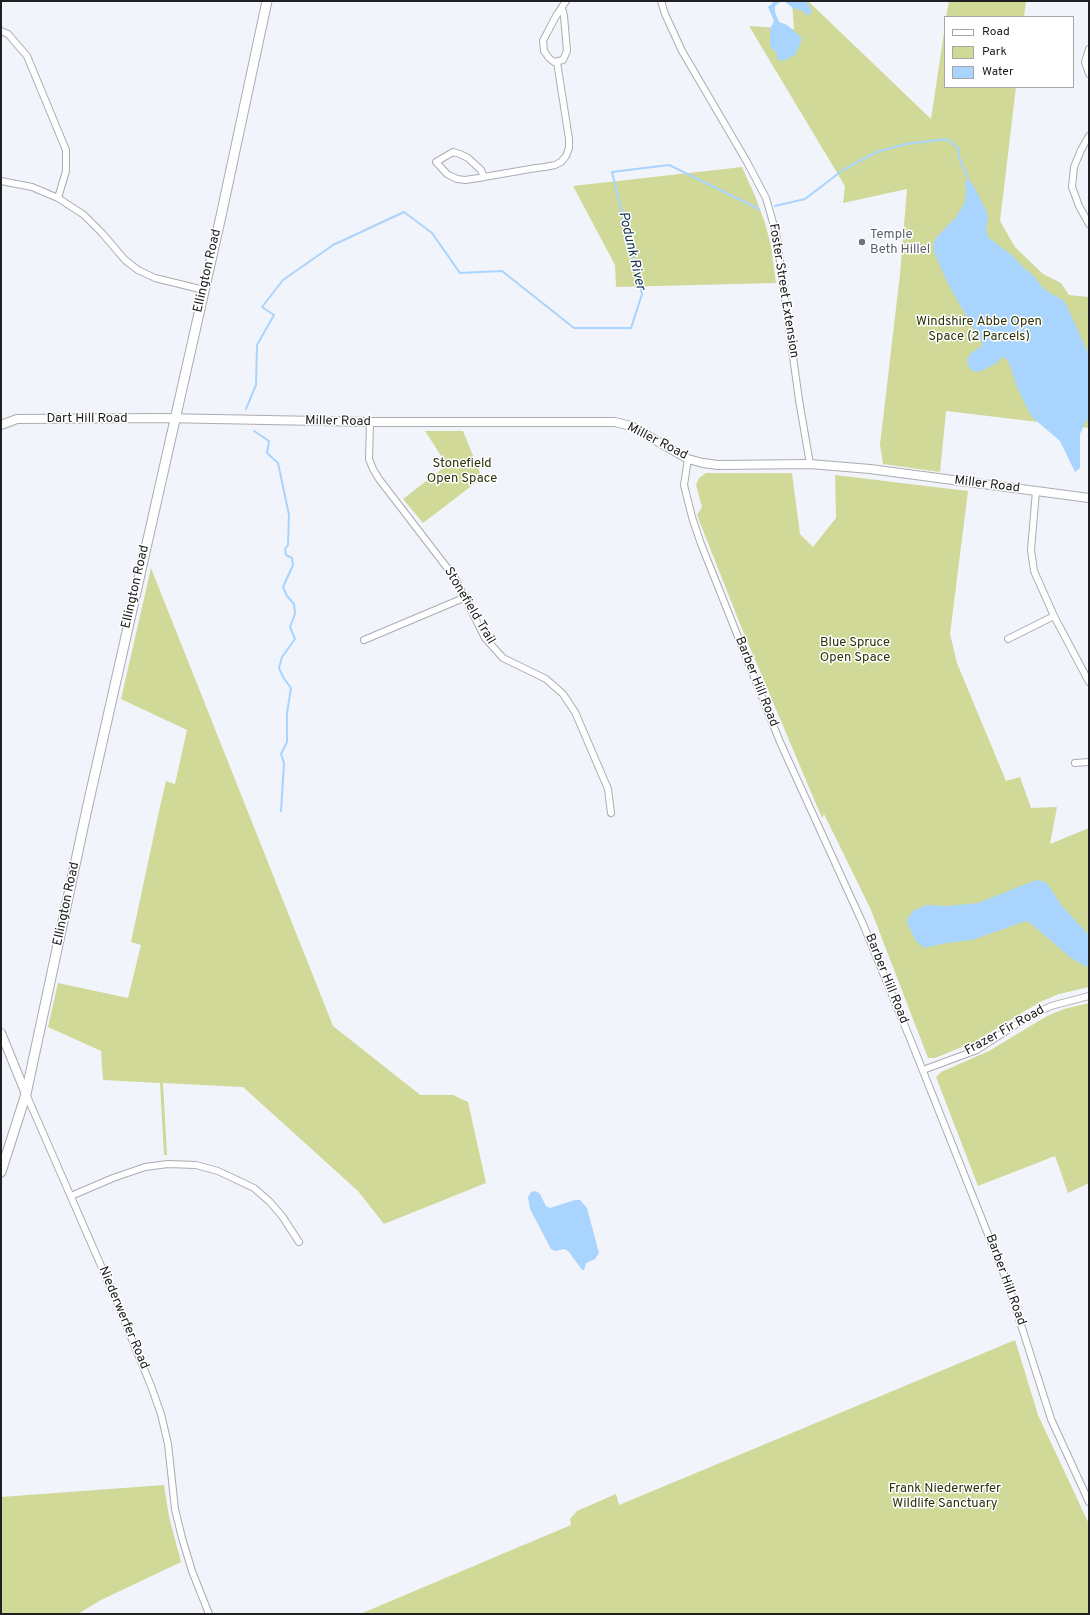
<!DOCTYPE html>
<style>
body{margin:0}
#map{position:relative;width:1090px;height:1615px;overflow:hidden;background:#f2f4fb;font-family:Overpass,sans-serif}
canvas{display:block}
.frame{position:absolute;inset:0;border:2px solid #202023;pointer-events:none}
.legend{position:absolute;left:944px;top:16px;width:130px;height:72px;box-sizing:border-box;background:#fff;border:1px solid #a6a6a7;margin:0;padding:5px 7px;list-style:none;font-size:12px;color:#202023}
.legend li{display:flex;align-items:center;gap:8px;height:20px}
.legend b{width:20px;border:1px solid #a6a6a7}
</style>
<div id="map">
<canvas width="1090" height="1615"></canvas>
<div class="frame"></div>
<ul class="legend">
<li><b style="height:5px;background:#fff"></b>Road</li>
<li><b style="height:11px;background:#d0d997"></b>Park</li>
<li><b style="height:11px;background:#a8d4fd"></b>Water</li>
</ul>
</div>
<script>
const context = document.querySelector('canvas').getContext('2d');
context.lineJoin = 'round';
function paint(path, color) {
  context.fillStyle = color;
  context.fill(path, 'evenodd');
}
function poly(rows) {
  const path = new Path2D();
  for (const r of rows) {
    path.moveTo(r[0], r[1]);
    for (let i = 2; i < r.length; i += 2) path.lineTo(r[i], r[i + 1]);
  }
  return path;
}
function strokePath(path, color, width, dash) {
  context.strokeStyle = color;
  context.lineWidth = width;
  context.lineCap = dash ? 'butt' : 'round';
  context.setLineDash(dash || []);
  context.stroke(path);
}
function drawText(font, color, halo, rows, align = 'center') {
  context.font = font + ' Overpass,sans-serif';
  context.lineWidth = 3;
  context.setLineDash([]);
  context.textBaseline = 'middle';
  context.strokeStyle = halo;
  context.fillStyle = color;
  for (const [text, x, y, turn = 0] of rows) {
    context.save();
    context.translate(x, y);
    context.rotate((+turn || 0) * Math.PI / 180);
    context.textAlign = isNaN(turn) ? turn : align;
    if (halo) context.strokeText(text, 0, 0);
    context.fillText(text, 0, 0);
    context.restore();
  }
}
const green = poly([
 [792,1,808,1,931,119,945,26,945,87,1016,87,1000,221,1015,247,1043,274,1061,283,1069,295,1089,297,1089,428,946,411,940,472,883,464,880,445,900,274,907,189,843,203,845,186,749,26,794,29],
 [949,1,1026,1,1024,17,946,17],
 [742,167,755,196,765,223,771,246,776,283,616,287,615,265,573,186],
 [425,431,463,431,482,478,423,523,403,499,447,465],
 [706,473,792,473,800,534,813,547,836,518,835,475,968,491,950,634,957,663,1006,781,1020,777,1031,808,1057,807,1050,844,1089,828,1089,987,1059,994,1040,1002,974,1042,935,1058,928,1058,871,910,824,814,822,818,740,624,697,515,702,507,696,485,699,478],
 [151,568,333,1026,419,1094,421,1095,453,1095,468,1102,486,1183,384,1224,358,1191,243,1087,163,1083,167,1155,164,1155,160,1083,103,1080,101,1051,48,1027,58,983,128,998,141,945,131,942,159,811,166,781,175,784,187,730,121,699],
 [1089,1003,1089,1183,1068,1193,1055,1156,978,1186,936,1077,941,1072,989,1051,1047,1016,1064,1009],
 [1015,1340,1038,1415,1089,1524,1089,1614,360,1614,571,1525,570,1519,577,1511,616,1494,619,1505],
 [164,1485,169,1517,181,1562,101,1600,78,1614,1,1614,1,1497]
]);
const water = poly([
 [775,1,781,1,775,6,775,12,779,22,787,25,800,36,802,39,796,54,784,61,777,59,776,51,772,49,770,45,770,29,774,21,768,7],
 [784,1,807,1,812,12,807,16,803,11,793,8],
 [965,181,972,183,986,210,988,217,986,231,989,238,1013,256,1023,267,1034,276,1043,288,1055,296,1062,299,1066,304,1089,355,1089,419,1086,421,1080,434,1080,468,1075,472,1060,441,1033,418,1029,412,1017,387,1008,360,1002,357,997,363,979,372,972,371,968,366,967,359,971,353,983,345,948,284,934,252,933,244,936,238,956,217,964,204,966,193],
 [1036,880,1045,882,1048,885,1062,906,1089,935,1089,968,1071,958,1030,923,1026,921,972,940,946,943,924,948,915,940,907,922,908,918,913,911,926,905,947,906,978,903],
 [536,1191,540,1194,546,1206,550,1208,575,1200,580,1200,587,1208,599,1253,595,1259,586,1263,584,1270,582,1270,569,1252,565,1249,555,1251,551,1249,530,1209,528,1197,531,1192]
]);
const stream = poly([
 [775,206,805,199,843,170,877,152,906,144,947,139,959,149,959,157,970,183],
 [246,409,256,385,257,345,274,315,262,307,283,280,333,245,404,212,432,233,460,273,502,271,574,328,631,328,642,294,612,172,669,165,759,209],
 [254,431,269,441,267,453,278,463,289,515,288,545,285,549,286,555,292,558,293,565,283,587,287,596,294,604,295,614,290,627,295,639,282,657,279,668,283,677,291,688,287,713,287,742,281,754,284,763,281,811]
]);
const minor = poly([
 [661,1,665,14,682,51,747,162,766,198,776,233,799,400,810,464],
 [562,8,564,16,567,51,563,60,554,62,549,58,544,51,543,41,547,33,556,16,566,1],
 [1,31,8,34,27,56,66,150,66,171,58,198],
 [1089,49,1085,62,1089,74],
 [1089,136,1081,150,1074,167,1072,187,1079,206,1089,224],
 [484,177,481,170,468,158,460,154,453,152,436,162,447,174,457,179,465,180,479,178,484,177,536,168,545,167,555,165,561,162,566,156,569,148,569,139,557,62],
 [1,181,32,187,58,198,84,215,102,233,125,260,138,270,155,278,204,290],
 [370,422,369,459,373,469,379,479,455,578,485,638,503,658,546,679,563,694,575,712,608,789,611,813],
 [688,459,684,485,692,517,701,544,780,742,863,924,911,1041,1009,1287,1051,1419,1089,1502],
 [1036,491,1031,550,1034,571,1054,616,1089,682],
 [1008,639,1054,616],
 [364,640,466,597],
 [1075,763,1089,762],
 [923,1070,977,1050,1026,1018,1051,1006,1089,996],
 [26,1094,116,1300,151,1386,161,1414,168,1444,175,1509,182,1538,192,1571,209,1614],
 [71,1196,113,1178,145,1167,168,1164,196,1165,218,1171,254,1188,270,1202,282,1216,299,1242]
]);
const tertiary = poly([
 [1,425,17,419,162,418,370,422,615,422,631,426,688,459,703,463,718,465,810,464,870,469,1089,498],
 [1,1033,26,1094]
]);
const secondary = poly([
 [1,1172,26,1094,87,809,221,216,267,1]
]);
const markers = [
 [862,242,4,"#6b7280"]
];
const worshipNames = [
 ["Temple",870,235],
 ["Beth Hillel",870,250]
];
const streetNames = [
 ["Ellington Road",208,271,-77],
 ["Foster Street Extension",783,291,81],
 ["Dart Hill Road",87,419],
 ["Miller Road",338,422,1],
 ["Miller Road",657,442,27],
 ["Miller Road",987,485,7],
 ["Ellington Road",136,587,-77],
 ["Stonefield Trail",469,606,59],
 ["Barber Hill Road",756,682,68],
 ["Ellington Road",67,904,-78],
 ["Barber Hill Road",886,979,68],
 ["Frazer Fir Road",1005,1031,-29],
 ["Barber Hill Road",1005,1280,70],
 ["Niederwerfer Road",123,1318,67]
];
const parkNames = [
 ["Windshire Abbe Open",979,322],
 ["Space (2 Parcels)",979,337],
 ["Stonefield",462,464],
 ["Open Space",462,479],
 ["Blue Spruce",855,643],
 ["Open Space",855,658],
 ["Frank Niederwerfer",945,1489],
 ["Wildlife Sanctuary",945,1504]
];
const waterNames = [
 ["Podunk River",631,251,77]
];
paint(green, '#d0d997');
paint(water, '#a8d4fd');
strokePath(stream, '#a8d4fd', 2);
strokePath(minor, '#aaacb2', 8);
strokePath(tertiary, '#aaacb2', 10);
strokePath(secondary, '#aaacb2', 11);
strokePath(minor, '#fff', 6);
strokePath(tertiary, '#fff', 8);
strokePath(secondary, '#fff', 9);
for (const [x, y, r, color] of markers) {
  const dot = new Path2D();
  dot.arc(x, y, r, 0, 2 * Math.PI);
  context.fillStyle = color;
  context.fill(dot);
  strokePath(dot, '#fff', 1.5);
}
drawText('13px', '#5b616d', '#fff', worshipNames, 'left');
drawText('13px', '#202023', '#fff', streetNames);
drawText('13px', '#2c3005', '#fff', parkNames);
drawText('italic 14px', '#14344e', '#fff', waterNames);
</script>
